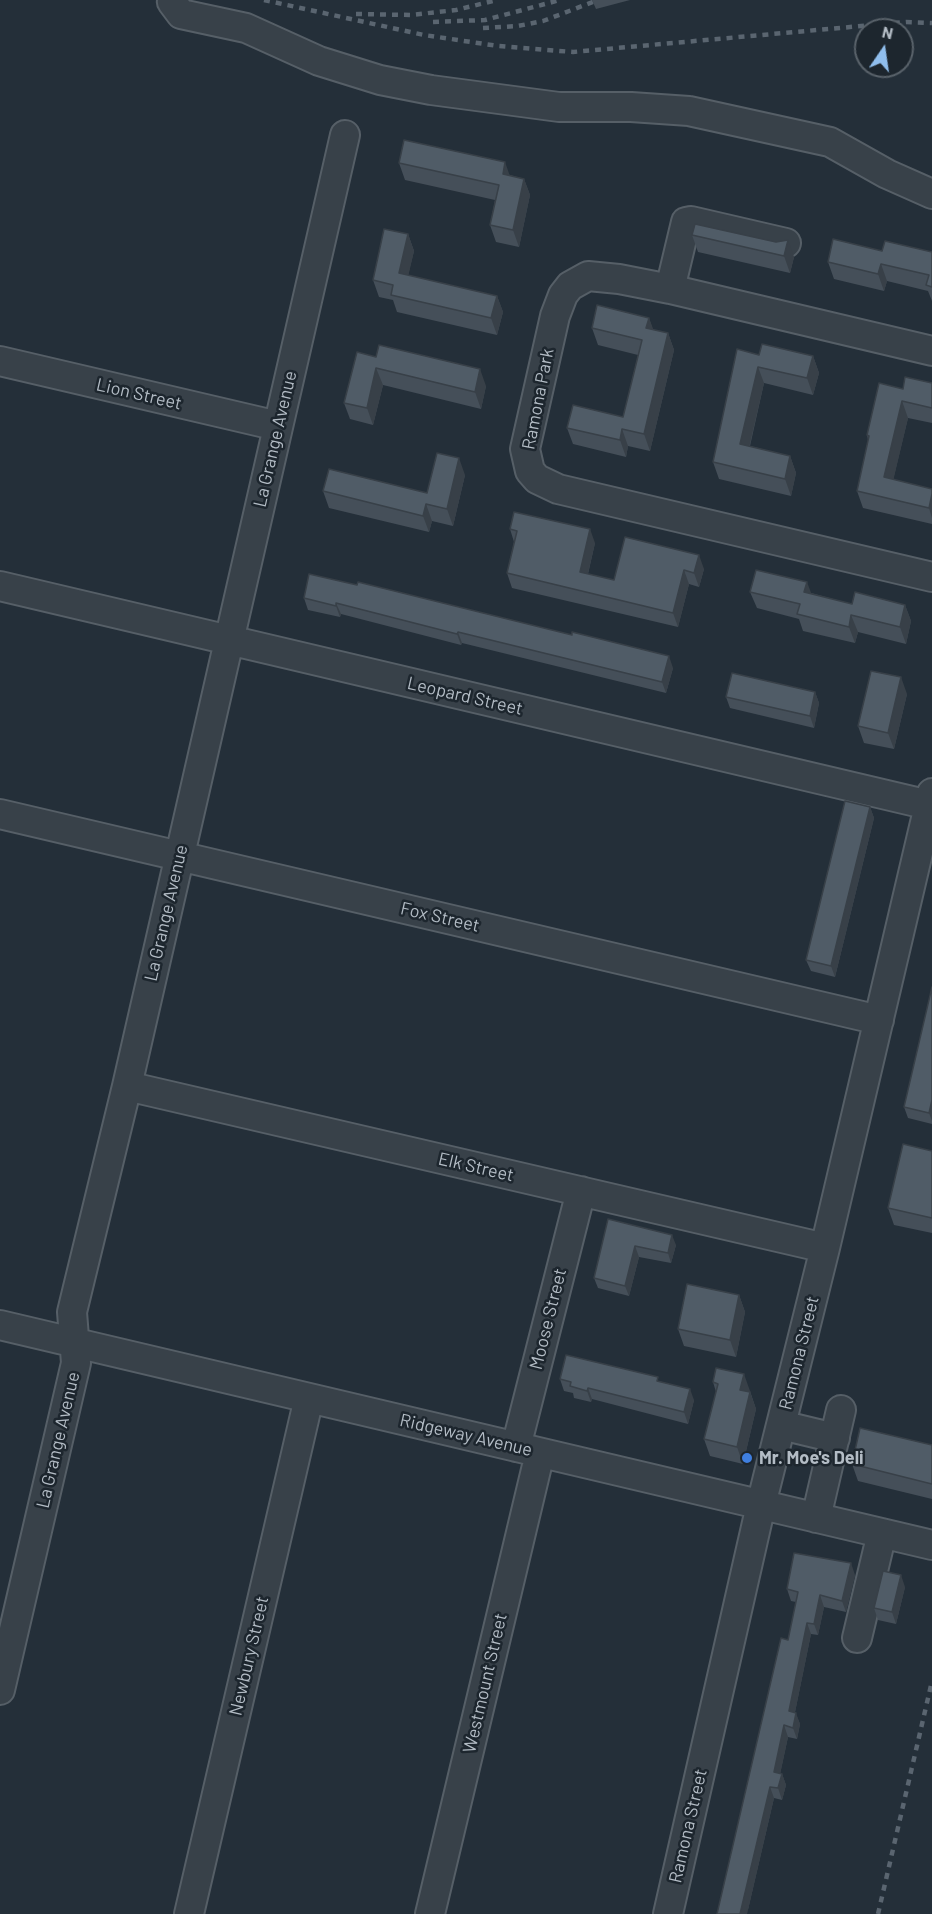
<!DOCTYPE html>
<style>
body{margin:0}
#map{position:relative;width:932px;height:1914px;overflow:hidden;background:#242f39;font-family:Barlow,sans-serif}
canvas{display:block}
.north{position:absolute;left:854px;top:18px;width:60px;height:60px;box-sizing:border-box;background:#1d262e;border:2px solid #59626a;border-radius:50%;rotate:13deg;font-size:16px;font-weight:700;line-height:24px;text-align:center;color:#b3bcc5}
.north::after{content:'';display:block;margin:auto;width:21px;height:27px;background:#90beed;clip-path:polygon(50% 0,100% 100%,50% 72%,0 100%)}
</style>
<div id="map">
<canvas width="932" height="1914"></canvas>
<div class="north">N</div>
</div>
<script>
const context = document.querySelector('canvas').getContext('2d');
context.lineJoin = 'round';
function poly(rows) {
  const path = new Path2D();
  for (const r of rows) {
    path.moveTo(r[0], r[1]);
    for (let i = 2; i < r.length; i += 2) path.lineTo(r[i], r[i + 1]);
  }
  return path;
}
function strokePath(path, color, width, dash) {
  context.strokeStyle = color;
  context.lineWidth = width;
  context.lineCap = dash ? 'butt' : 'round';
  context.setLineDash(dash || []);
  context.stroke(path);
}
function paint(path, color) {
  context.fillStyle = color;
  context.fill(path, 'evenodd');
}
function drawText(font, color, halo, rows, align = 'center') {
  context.font = font + ' Barlow,sans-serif';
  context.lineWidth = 5;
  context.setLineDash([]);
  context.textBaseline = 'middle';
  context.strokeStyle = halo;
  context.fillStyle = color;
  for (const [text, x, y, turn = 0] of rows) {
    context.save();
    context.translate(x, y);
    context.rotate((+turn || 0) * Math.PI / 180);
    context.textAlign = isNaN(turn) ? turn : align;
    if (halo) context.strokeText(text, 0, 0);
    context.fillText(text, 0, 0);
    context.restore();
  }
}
const minor = poly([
 [173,0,172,2,181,14,246,28,319,61,380,80,431,90,559,107,631,107,689,111,830,142,887,174,932,194],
 [670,289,686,222,691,221,786,243],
 [932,351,670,289,619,279,588,276,570,286,563,295,555,316,525,449,530,471,537,479,558,489,932,577],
 [0,361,278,426],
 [0,586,929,805],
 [0,814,879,1020],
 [127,1086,825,1248],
 [0,1325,932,1545],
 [781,1425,835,1438],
 [516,1447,581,1191],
 [816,1518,841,1410],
 [857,1638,882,1533],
 [0,1690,76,1363,72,1312,127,1086,345,135],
 [189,1914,309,1398],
 [430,1914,540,1453],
 [668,1914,761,1505,825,1248,932,793]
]);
const rail = poly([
 [264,0,424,35,498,46,573,52,906,22,932,23],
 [356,14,411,15,456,10,497,0],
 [433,22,485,20,560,0],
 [483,28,518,26,543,21,598,0],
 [878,1914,932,1681]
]);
const wall = poly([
 [592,0,630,0,596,9],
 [399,163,510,175,524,179,530,195,519,247,496,242,490,225,495,200,405,180],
 [408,234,414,251,408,275,497,296,503,312,497,335,397,312,393,300,379,297,373,280],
 [692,235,776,242,794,257,790,273,698,252],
 [882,251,932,252,932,301,928,291,887,281,884,291,834,279,828,262],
 [649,318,653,330,668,333,674,350,650,451,628,446,626,457,573,444,567,428,623,417,638,355,598,345,592,328],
 [759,355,813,356,819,373,813,395,764,383,750,446,790,456,796,473,791,496,719,479,713,462],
 [376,357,486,386,481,409,383,385,373,425,350,419,344,403],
 [932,383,932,423,908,418,893,480,932,489,932,524,863,508,857,491,868,440,867,435,903,389],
 [465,475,453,526,432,521,429,532,329,508,323,491,427,493],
 [510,529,595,543,588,574,614,580,625,537,704,569,699,587,689,584,678,627,512,588,507,573,514,542],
 [309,574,673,668,666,693,462,643,461,645,341,614,340,617,308,610,304,598],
 [750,592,811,593,852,604,905,605,911,621,906,644,858,632,855,643,803,631,799,619,757,608],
 [815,692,819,703,814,728,730,708,726,697],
 [907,694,894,749,864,743,858,726],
 [870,807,874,818,835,977,811,971,806,960],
 [932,987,932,1124,908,1118,904,1107],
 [932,1151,932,1233,894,1225,888,1208],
 [608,1219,676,1245,671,1263,639,1257,629,1296,598,1288,594,1278],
 [739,1295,745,1312,736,1357,684,1346,678,1329],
 [560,1379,660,1381,694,1400,688,1424,592,1399,591,1402,574,1398,573,1393,564,1391],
 [713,1382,750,1391,756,1409,743,1464,710,1456,704,1439,716,1392],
 [932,1445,932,1499,858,1481,852,1464],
 [855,1575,846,1612,824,1607,818,1635,811,1634,795,1712,800,1724,797,1739,788,1737,780,1774,782,1774,786,1785,782,1800,774,1798,747,1914,788,1640,796,1602,791,1601,787,1589],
 [905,1587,896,1624,878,1620,874,1608]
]);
const shadedWall = poly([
 [505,162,511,179,503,174],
 [524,179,530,195,519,247,513,230],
 [408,234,414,251,405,290,399,273],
 [788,240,794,257,790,273,784,256],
 [881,264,887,281,884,291,878,274],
 [497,296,503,312,497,335,491,318],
 [649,318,655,334,646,328],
 [668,333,674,350,650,451,644,434],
 [813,356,819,373,813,395,807,378],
 [758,367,764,383,746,461,740,444],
 [376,368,383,385,373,425,367,408],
 [480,369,486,386,481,409,475,392],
 [902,401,908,418,890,494,884,477],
 [622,429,628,446,626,457,620,440],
 [790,456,796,473,791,496,785,479],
 [459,458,465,475,453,526,447,509],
 [932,494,932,518,929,508],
 [426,504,432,521,429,532,423,516],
 [590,529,595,543,585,586,580,572],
 [699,555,704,569,699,587,694,573],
 [684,570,689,584,678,627,673,613],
 [807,582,813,598,804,592],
 [336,603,341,614,340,617,336,606],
 [905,605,911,621,906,644,900,627],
 [851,615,858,632,855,643,849,627],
 [458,632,462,643,461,645,457,634],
 [669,656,673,668,666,693,662,682],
 [901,677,907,694,894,749,888,733],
 [815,692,819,703,814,728,810,716],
 [870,807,874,818,835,977,831,966],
 [932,1100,932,1121,929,1113],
 [672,1235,676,1245,671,1263,668,1253],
 [635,1246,639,1257,629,1296,625,1286],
 [739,1295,745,1312,736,1357,730,1340],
 [744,1374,750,1391,746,1406,740,1390],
 [588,1388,592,1399,591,1402,587,1391],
 [690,1389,694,1400,688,1424,684,1412],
 [750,1392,756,1409,743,1464,737,1447],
 [851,1563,855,1575,846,1612,842,1601],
 [901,1575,905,1587,896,1624,892,1612],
 [820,1595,824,1607,818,1635,814,1624],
 [807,1623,811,1634,793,1722,789,1711],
 [796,1713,800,1724,797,1739,793,1728],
 [784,1725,788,1737,778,1784,774,1772],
 [782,1774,786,1785,782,1800,778,1788],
 [770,1787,774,1798,747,1914,740,1914]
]);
const building = poly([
 [404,140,505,162,503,174,524,179,513,230,490,225,499,185,399,163,404,140],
 [695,224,776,242,788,240,784,256,692,235,695,224],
 [384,229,408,234,399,273,497,296,491,318,391,295,393,285,373,280,384,229],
 [833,239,882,251,885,241,932,252,932,287,926,285,929,275,881,264,878,274,828,262,833,239],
 [597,305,649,318,646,328,668,333,644,434,622,429,620,440,567,428,573,405,623,417,642,340,592,328,597,305],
 [762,344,813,356,807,378,758,367,740,444,790,456,785,479,713,462,737,349,759,355,762,344],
 [379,345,480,369,475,392,376,368,367,408,344,403,357,352,376,357,379,345],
 [905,377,932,383,932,408,902,401,884,477,932,489,932,494,929,508,857,491,869,436,867,435,879,383,903,389,905,377],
 [437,453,459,458,447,509,426,504,423,516,323,491,329,469,427,493,437,453],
 [514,512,590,529,580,572,614,580,625,537,699,555,694,573,684,570,673,613,507,573,517,531,510,529,514,512],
 [756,570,807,582,804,592,852,604,855,592,905,605,900,627,851,615,849,627,797,614,800,604,750,592,756,570],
 [309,574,357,585,358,582,572,635,572,632,669,656,662,682,458,632,457,634,336,603,336,606,304,598,309,574],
 [871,671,901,677,888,733,858,726,871,671],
 [732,673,815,692,810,716,726,697,732,673],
 [845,801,870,807,831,966,806,960,845,801],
 [932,987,932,1100,929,1113,904,1107,932,987],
 [903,1144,932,1151,932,1218,888,1208,903,1144],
 [608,1219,672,1235,668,1253,635,1246,625,1286,594,1278,608,1219],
 [687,1284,739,1295,730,1340,678,1329,687,1284],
 [566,1355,658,1377,657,1381,690,1389,684,1412,588,1388,587,1391,570,1386,571,1382,560,1379,566,1355],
 [716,1368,744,1374,740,1390,750,1392,737,1447,704,1439,718,1384,713,1382,716,1368],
 [860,1428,932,1445,932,1484,852,1464,860,1428],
 [794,1553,851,1563,842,1601,820,1595,814,1624,807,1623,789,1711,796,1713,793,1728,784,1725,774,1772,782,1774,778,1788,770,1787,740,1914,717,1914,781,1638,788,1640,798,1592,787,1589,794,1553],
 [883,1571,901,1575,892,1612,874,1608,883,1571]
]);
const markers = [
 [747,1458,6,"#3f7fe0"]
];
const streetNames = [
 ["Lion Street",139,394,13],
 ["Ramona Park",538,399,-79],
 ["La Grange Avenue",275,439,-77],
 ["Leopard Street",465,696,13],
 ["La Grange Avenue",166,913,-77],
 ["Fox Street",440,917,13],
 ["Elk Street",476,1167,13],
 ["Moose Street",548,1319,-76],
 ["Ramona Street",799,1353,-76],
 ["Ridgeway Avenue",466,1435,13],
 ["La Grange Avenue",58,1440,-77],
 ["Newbury Street",249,1656,-77],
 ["Westmount Street",485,1683,-77],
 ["Ramona Street",688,1826,-77]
];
const poiNames = [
 ["Mr. Moe's Deli",759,1458]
];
strokePath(minor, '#565f67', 32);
strokePath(minor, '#384149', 28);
strokePath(rail, '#5a6570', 4.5, [6, 6]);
paint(wall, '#454f59');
paint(shadedWall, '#384048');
paint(building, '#505c67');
strokePath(building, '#384048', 1.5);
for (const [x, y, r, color] of markers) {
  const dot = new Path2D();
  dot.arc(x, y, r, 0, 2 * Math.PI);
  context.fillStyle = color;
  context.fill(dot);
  strokePath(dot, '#1d262e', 2);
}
drawText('18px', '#b3bcc5', '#1d262e', streetNames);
drawText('bold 18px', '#b3bcc5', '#1d262e', poiNames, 'left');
</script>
